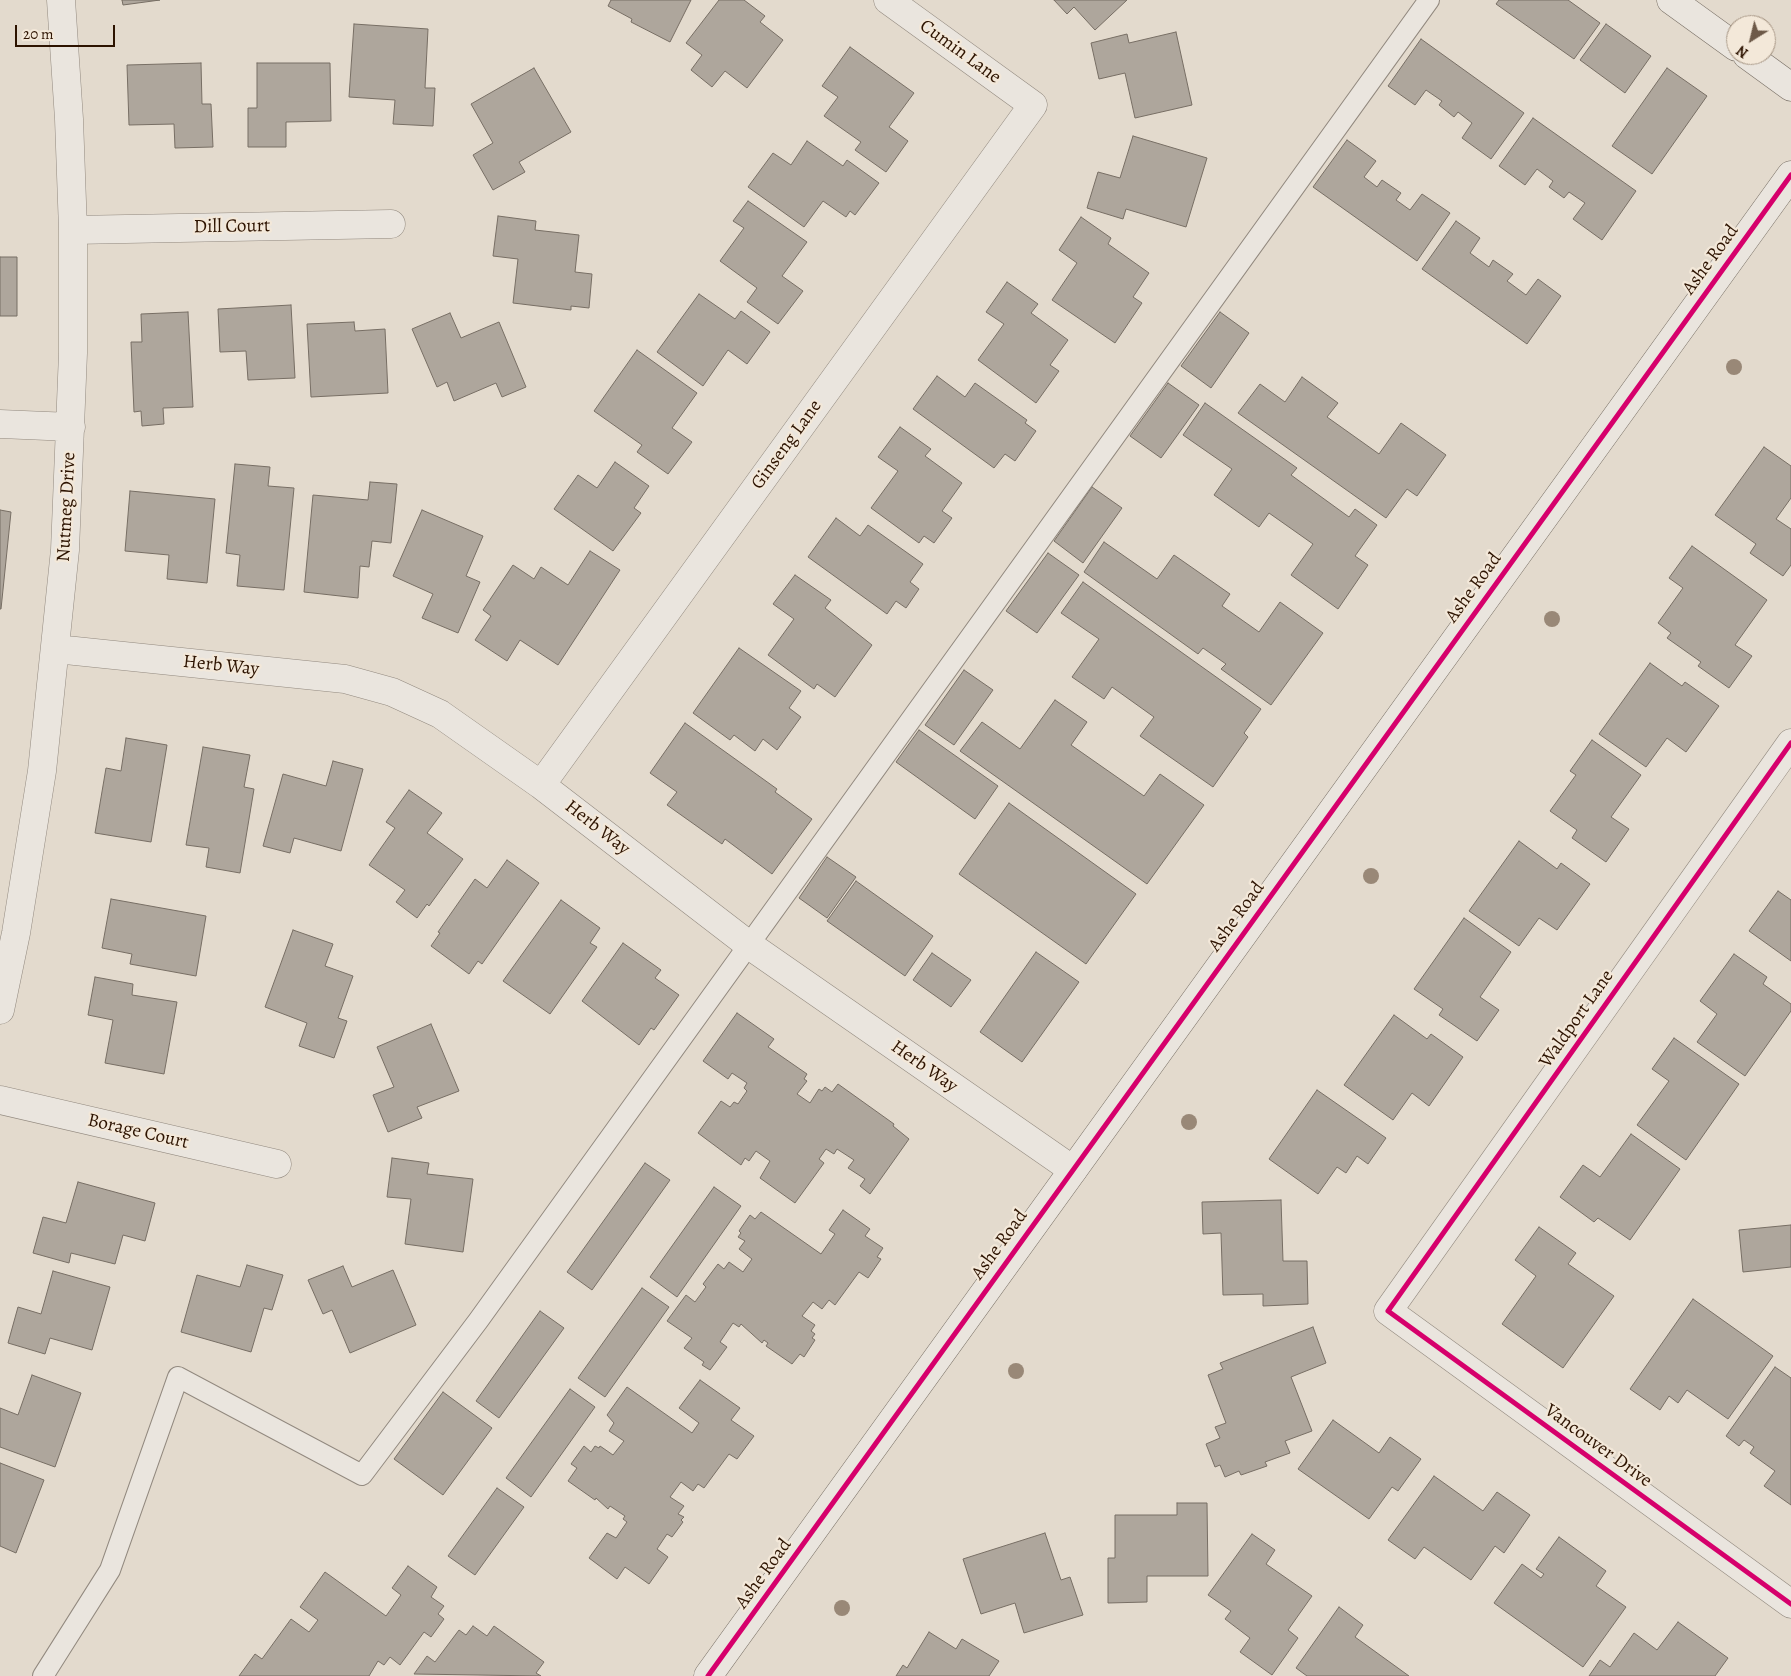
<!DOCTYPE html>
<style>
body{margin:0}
#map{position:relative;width:1791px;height:1676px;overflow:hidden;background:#e3dacd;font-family:Alegreya,serif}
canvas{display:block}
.north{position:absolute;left:1726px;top:15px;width:50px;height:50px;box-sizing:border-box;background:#f3e8d9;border:1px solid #a49382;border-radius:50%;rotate:216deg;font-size:14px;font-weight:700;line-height:20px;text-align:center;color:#2d1300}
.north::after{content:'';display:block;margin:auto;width:18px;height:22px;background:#6d5948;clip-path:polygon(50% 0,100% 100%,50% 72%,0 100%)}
.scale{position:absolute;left:15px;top:25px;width:100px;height:22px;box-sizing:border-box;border:2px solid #2d1300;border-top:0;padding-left:6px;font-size:15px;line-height:18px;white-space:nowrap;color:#2d1300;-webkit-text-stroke:4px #f3e8d9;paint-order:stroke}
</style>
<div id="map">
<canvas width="1791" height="1676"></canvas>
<div class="north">N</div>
<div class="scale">20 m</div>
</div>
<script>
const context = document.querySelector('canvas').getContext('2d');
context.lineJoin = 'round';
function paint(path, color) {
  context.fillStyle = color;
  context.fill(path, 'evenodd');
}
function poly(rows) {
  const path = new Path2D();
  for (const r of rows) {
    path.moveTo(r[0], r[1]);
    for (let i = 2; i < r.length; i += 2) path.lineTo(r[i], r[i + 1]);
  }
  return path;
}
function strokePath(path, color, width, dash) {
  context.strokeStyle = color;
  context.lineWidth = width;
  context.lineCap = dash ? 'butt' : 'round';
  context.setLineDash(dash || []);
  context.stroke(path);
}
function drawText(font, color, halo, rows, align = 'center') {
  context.font = font + ' Alegreya,serif';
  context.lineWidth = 4.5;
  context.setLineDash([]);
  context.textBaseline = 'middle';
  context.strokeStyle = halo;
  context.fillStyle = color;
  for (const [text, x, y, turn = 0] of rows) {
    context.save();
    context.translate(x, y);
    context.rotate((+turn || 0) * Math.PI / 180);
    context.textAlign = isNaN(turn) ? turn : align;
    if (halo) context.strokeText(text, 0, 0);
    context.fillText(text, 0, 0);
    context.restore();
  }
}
const building = poly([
 [122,0,160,0,123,5,122,0],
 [611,0,691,0,670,42,631,22,632,19,608,6,611,0],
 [719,0,744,0,765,16,760,22,783,40,747,88,725,71,712,87,691,70,702,55,686,43,719,0],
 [1054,0,1127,0,1095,30,1074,7,1067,14,1054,0],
 [1499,0,1568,0,1600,23,1574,59,1496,4,1499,0],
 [354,24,428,29,425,88,435,88,433,126,393,124,395,100,349,97,354,24],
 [1606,24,1651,56,1625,93,1580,60,1606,24],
 [1176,32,1192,105,1135,118,1125,73,1099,79,1091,43,1127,34,1129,43,1176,32],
 [1421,39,1524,113,1491,159,1462,138,1472,123,1458,112,1454,117,1439,105,1442,101,1426,90,1415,105,1388,86,1421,39],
 [850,47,914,93,889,127,908,141,886,172,855,150,861,142,824,116,838,97,822,86,850,47],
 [201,63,202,104,211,104,213,147,175,148,174,124,129,125,127,65,201,63],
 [257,63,330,63,331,121,286,122,286,147,248,147,248,108,257,108,257,63],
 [534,68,571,132,519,162,525,172,493,190,473,155,493,143,471,104,534,68],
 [1667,68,1707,96,1652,174,1612,146,1667,68],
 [1533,118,1636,191,1602,240,1573,219,1585,203,1569,192,1564,198,1549,187,1553,181,1537,169,1525,185,1499,166,1533,118],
 [1133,136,1207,158,1186,227,1126,209,1123,219,1087,208,1098,172,1120,178,1133,136],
 [1347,140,1376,161,1364,177,1377,187,1382,180,1401,193,1396,200,1410,210,1422,194,1450,213,1417,261,1313,187,1347,140],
 [807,141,843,166,847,160,879,183,855,215,850,211,846,217,823,201,804,227,748,187,773,153,791,165,807,141],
 [748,201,807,242,782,276,803,291,778,324,747,302,757,288,720,261,744,228,733,221,748,201],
 [498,216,536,221,535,230,579,235,575,272,592,274,589,308,571,306,571,310,513,303,518,259,493,256,498,216],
 [1081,217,1111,238,1108,244,1149,273,1133,297,1142,303,1115,343,1052,300,1077,263,1059,250,1081,217],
 [1456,221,1480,238,1470,253,1489,267,1493,260,1513,274,1507,281,1526,295,1538,279,1561,296,1527,344,1422,269,1456,221],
 [0,257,17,257,17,316,0,316,0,257],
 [1007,282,1038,304,1031,313,1068,340,1050,365,1059,371,1036,403,978,360,1004,324,986,312,1007,282],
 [699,294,735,319,741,311,770,332,747,364,728,350,703,386,657,352,699,294],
 [291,305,295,378,248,380,246,351,220,352,218,309,291,305],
 [188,312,193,407,163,408,164,424,142,426,141,411,134,412,131,342,142,342,141,314,188,312],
 [1220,312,1249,333,1211,388,1181,366,1220,312],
 [450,313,461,338,499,322,526,387,502,397,496,383,454,401,447,382,437,387,412,329,450,313],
 [354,322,355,331,385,329,388,393,311,397,307,324,354,322],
 [637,350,697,393,672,428,692,442,668,474,637,452,642,445,594,411,637,350],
 [937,376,965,397,975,383,1027,420,1025,423,1036,431,1015,461,1005,454,994,468,913,409,937,376],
 [1302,377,1338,403,1327,417,1379,454,1401,423,1446,455,1417,496,1407,489,1386,518,1238,413,1260,384,1285,402,1302,377],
 [1168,383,1199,405,1161,458,1130,436,1168,383],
 [1205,403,1297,468,1291,475,1349,517,1355,509,1377,525,1355,556,1368,565,1338,609,1291,575,1313,544,1269,513,1259,527,1214,495,1232,469,1183,435,1205,403],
 [900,427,931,449,925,456,962,483,942,511,952,518,934,543,924,536,919,543,871,508,898,471,878,457,900,427],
 [1764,447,1791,466,1791,498,1776,519,1791,529,1791,565,1783,576,1750,553,1756,544,1715,515,1764,447],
 [615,462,649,486,634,508,641,513,613,551,554,509,578,475,597,488,615,462],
 [235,464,270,467,268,486,294,488,284,590,237,586,240,555,226,553,235,464],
 [370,482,397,484,391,543,372,541,369,567,360,566,358,598,304,592,313,495,368,500,370,482],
 [1092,487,1122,508,1083,563,1054,541,1092,487],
 [130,491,215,499,207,583,167,579,169,555,125,551,130,491],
 [0,510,11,512,1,609,0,609,0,510],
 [422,510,483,536,466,576,480,582,458,633,422,618,433,594,393,576,422,510],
 [836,518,860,536,868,525,923,564,910,582,919,589,906,608,896,601,887,614,808,557,836,518],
 [1104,542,1157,579,1174,555,1230,594,1222,606,1259,632,1280,602,1323,633,1271,705,1221,669,1226,664,1203,648,1198,654,1084,572,1104,542],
 [1692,546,1767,600,1735,645,1752,656,1729,688,1698,666,1701,662,1667,638,1671,633,1658,623,1683,588,1669,578,1692,546],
 [590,551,620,570,558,665,520,640,507,661,475,640,491,616,483,610,513,565,534,579,541,567,568,585,590,551],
 [1048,553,1079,575,1037,633,1006,611,1048,553],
 [795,575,831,600,825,608,872,645,835,697,817,684,814,689,768,655,794,619,773,604,795,575],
 [1083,582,1261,709,1244,733,1248,737,1213,787,1140,736,1154,717,1112,687,1104,699,1072,677,1099,639,1061,613,1083,582],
 [739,648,801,691,789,708,801,717,777,750,763,739,755,751,734,735,730,740,693,713,739,648],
 [1650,663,1682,686,1685,682,1719,706,1686,752,1667,738,1646,767,1599,734,1650,663],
 [964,670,993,690,954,745,925,725,964,670],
 [1055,700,1087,722,1071,745,1144,796,1160,774,1204,805,1147,884,960,751,982,722,1020,749,1055,700],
 [685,723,777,789,775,792,812,819,772,874,725,839,722,844,667,805,677,792,650,773,685,723],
 [919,730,998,786,975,819,896,762,919,730],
 [126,738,167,745,151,842,95,833,106,768,121,771,126,738],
 [1592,740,1641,775,1611,817,1629,829,1606,862,1572,838,1577,830,1550,811,1576,775,1570,771,1592,740],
 [203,747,250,755,244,787,254,789,240,873,206,867,209,848,186,845,203,747],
 [333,761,363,769,341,851,294,838,290,853,263,846,283,774,326,786,333,761],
 [409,790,442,813,427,833,463,859,429,906,427,904,417,918,396,902,405,890,369,865,395,828,386,822,409,790],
 [1009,803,1136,894,1086,964,959,874,1009,803],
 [1519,841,1557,869,1561,863,1590,884,1557,930,1539,918,1519,946,1469,911,1519,841],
 [827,857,856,877,827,918,799,898,827,857],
 [507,860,539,883,482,964,478,961,469,974,431,946,440,933,438,932,475,879,487,888,507,860],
 [856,881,933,936,905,976,827,921,856,881],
 [1778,891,1791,900,1791,961,1749,931,1778,891],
 [111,899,206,916,196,976,130,964,132,954,102,948,111,899],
 [561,900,600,928,590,943,597,947,550,1014,503,981,561,900],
 [1464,918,1511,952,1480,997,1499,1010,1477,1041,1439,1015,1443,1009,1414,989,1464,918],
 [293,930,333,944,325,966,353,976,338,1018,347,1021,334,1058,299,1046,307,1023,265,1007,293,930],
 [623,943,661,970,655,978,679,995,654,1030,651,1028,639,1045,582,1001,623,943],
 [1036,952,1079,982,1022,1062,980,1032,1036,952],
 [932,953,971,980,951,1007,913,980,932,953],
 [1734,954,1767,977,1763,984,1791,1004,1791,1011,1745,1076,1697,1042,1717,1014,1700,1001,1734,954],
 [95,977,133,984,132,995,177,1002,164,1074,105,1063,113,1020,88,1015,95,977],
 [737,1013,774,1039,768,1047,807,1074,804,1079,807,1081,797,1094,810,1103,819,1089,822,1091,825,1087,832,1092,838,1084,894,1124,893,1126,909,1139,870,1194,860,1186,865,1179,848,1168,854,1160,837,1149,834,1154,826,1149,819,1159,824,1163,795,1203,760,1178,770,1161,756,1151,749,1161,745,1158,741,1165,698,1133,721,1101,730,1107,734,1102,738,1104,747,1091,744,1088,747,1083,732,1073,728,1079,703,1061,737,1013],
 [1394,1015,1427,1039,1431,1034,1463,1057,1429,1106,1412,1093,1393,1120,1344,1085,1394,1015],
 [431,1024,459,1091,417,1107,422,1118,388,1132,373,1095,394,1087,377,1047,431,1024],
 [1674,1038,1739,1084,1686,1160,1637,1125,1669,1081,1652,1069,1674,1038],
 [1317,1090,1386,1138,1368,1164,1357,1156,1346,1173,1337,1167,1318,1194,1269,1159,1317,1090],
 [1631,1134,1680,1169,1630,1240,1598,1218,1594,1222,1560,1197,1583,1165,1600,1177,1631,1134],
 [392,1158,429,1163,427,1174,473,1179,463,1252,405,1244,411,1199,387,1197,392,1158],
 [645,1163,670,1180,592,1290,567,1272,645,1163],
 [78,1182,155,1203,145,1241,123,1235,115,1264,71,1253,69,1263,33,1253,43,1217,66,1223,78,1182],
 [714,1187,741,1206,677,1297,650,1277,714,1187],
 [1281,1200,1283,1261,1307,1261,1308,1304,1263,1306,1263,1294,1223,1295,1221,1233,1203,1234,1202,1202,1281,1200],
 [843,1210,870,1229,865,1236,883,1248,877,1257,881,1259,868,1278,859,1272,835,1305,829,1300,822,1309,813,1302,802,1316,815,1325,811,1331,815,1334,812,1338,815,1340,804,1357,800,1354,792,1364,766,1346,768,1343,764,1340,762,1343,741,1324,739,1327,733,1323,720,1342,727,1347,710,1370,702,1365,704,1362,684,1348,692,1338,667,1321,686,1295,695,1302,706,1287,703,1284,718,1264,724,1269,729,1262,743,1272,752,1259,739,1249,745,1241,738,1237,741,1233,739,1231,750,1215,755,1219,761,1212,821,1254,835,1234,829,1230,843,1210],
 [1791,1225,1791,1267,1743,1272,1739,1230,1791,1225],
 [1539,1227,1576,1253,1568,1264,1614,1296,1563,1368,1502,1324,1536,1276,1515,1260,1539,1227],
 [247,1265,283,1275,272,1310,264,1308,251,1352,181,1332,197,1275,240,1287,247,1265],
 [343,1266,352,1287,393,1270,416,1325,350,1353,332,1310,323,1314,308,1280,343,1266],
 [53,1271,110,1287,92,1350,50,1338,45,1354,8,1343,18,1307,41,1314,53,1271],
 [642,1288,669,1307,605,1397,578,1378,642,1288],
 [1693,1299,1773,1356,1728,1419,1687,1390,1678,1403,1669,1396,1660,1410,1630,1389,1693,1299],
 [540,1311,564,1328,499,1418,476,1401,540,1311],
 [1313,1327,1326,1363,1291,1377,1312,1431,1285,1441,1290,1453,1265,1462,1267,1466,1241,1475,1239,1471,1225,1477,1220,1465,1215,1467,1206,1444,1220,1438,1215,1427,1226,1423,1208,1375,1223,1369,1220,1363,1313,1327],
 [1775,1367,1791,1378,1791,1505,1764,1486,1775,1471,1750,1453,1754,1447,1744,1440,1739,1446,1726,1436,1775,1367],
 [32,1375,81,1393,55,1467,0,1447,0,1408,18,1415,32,1375],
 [700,1380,740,1408,731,1420,754,1436,737,1459,729,1454,704,1488,698,1484,693,1491,681,1482,670,1497,684,1506,678,1514,684,1517,681,1520,683,1522,672,1537,667,1534,657,1549,668,1557,649,1584,625,1567,617,1579,589,1558,607,1533,616,1538,627,1522,623,1519,625,1516,610,1506,608,1509,596,1498,595,1500,568,1481,577,1468,571,1464,584,1446,591,1452,595,1446,599,1448,600,1446,613,1455,624,1441,609,1431,614,1423,607,1415,627,1387,692,1433,699,1423,679,1408,700,1380],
 [570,1389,595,1407,531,1497,506,1478,570,1389],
 [443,1392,492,1428,443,1495,394,1459,443,1392],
 [1333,1420,1379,1453,1390,1437,1421,1459,1398,1491,1392,1487,1369,1519,1298,1469,1333,1420],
 [0,1463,44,1480,16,1553,0,1546,0,1463],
 [1434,1476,1483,1511,1497,1492,1530,1515,1504,1553,1495,1546,1471,1580,1424,1547,1415,1559,1388,1540,1434,1476],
 [497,1488,524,1507,475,1575,448,1556,497,1488],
 [1177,1503,1207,1503,1208,1576,1147,1576,1147,1602,1108,1603,1108,1558,1115,1558,1115,1515,1177,1515,1177,1503],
 [1045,1533,1061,1580,1070,1577,1083,1615,1024,1633,1015,1603,981,1614,963,1559,1045,1533],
 [1252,1534,1275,1550,1266,1564,1312,1596,1288,1630,1298,1638,1272,1675,1240,1652,1250,1638,1225,1619,1231,1611,1208,1595,1252,1534],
 [1559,1537,1606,1571,1596,1586,1626,1607,1583,1667,1494,1603,1522,1564,1541,1578,1544,1574,1536,1569,1559,1537],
 [408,1566,437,1587,431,1597,444,1606,438,1614,444,1619,431,1637,424,1632,400,1665,390,1657,384,1665,378,1661,369,1676,239,1676,255,1654,262,1659,291,1619,309,1632,318,1620,300,1607,325,1572,386,1616,401,1595,392,1588,408,1566],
 [1339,1607,1363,1625,1355,1637,1409,1676,1307,1676,1296,1668,1339,1607],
 [1678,1622,1728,1658,1715,1676,1589,1676,1600,1660,1610,1667,1634,1633,1657,1650,1678,1622],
 [473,1626,487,1636,494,1626,544,1662,536,1673,541,1676,414,1674,427,1656,435,1662,459,1630,466,1635,473,1626],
 [929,1632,956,1649,962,1639,999,1661,989,1676,896,1676,903,1665,907,1668,929,1632]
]);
const lane = poly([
 [43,1676,110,1570,178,1377,362,1475,478,1321,1429,0]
]);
const street = poly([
 [73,230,391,224],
 [0,424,71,427],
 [56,649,345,679,392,692,440,714,541,785,749,945,1073,1170],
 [1791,743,1388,1311,1791,1604],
 [541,785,1033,105,888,0],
 [0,1010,16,933,42,771,65,550,73,353,73,230,69,119,61,0],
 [0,1100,277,1164]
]);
const secondary = poly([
 [1671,0,1736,47],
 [1747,55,1791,87],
 [708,1676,1791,175]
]);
const cycleway = poly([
 [1791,743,1388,1311,1791,1604],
 [708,1676,1791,175]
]);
const trees = [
 [1734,367],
 [1552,619],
 [1371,876],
 [1189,1122],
 [1016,1371],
 [842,1608]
];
const streetNames = [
 ["Cumin Lane",960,52,36],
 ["Dill Court",232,227,-1],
 ["Ashe Road",1711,260,-54],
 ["Ginseng Lane",787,445,-54],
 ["Nutmeg Drive",67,507,-87],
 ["Ashe Road",1474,588,-54],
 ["Herb Way",221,666,6],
 ["Herb Way",597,828,38],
 ["Ashe Road",1237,917,-54],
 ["Waldport Lane",1577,1019,-55],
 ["Herb Way",924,1067,35],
 ["Borage Court",138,1132,13],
 ["Ashe Road",1000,1245,-54],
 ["Vancouver Drive",1598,1446,36],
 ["Ashe Road",764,1574,-54]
];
paint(building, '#aea69c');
strokePath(building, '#776e64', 1);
strokePath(lane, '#92897f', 22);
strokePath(street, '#92897f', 29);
strokePath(secondary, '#776e64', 29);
strokePath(lane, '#eae5de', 20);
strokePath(street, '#eae5de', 28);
strokePath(secondary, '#eae5de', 28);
strokePath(cycleway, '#d6006c', 5);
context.fillStyle = '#987';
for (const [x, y] of trees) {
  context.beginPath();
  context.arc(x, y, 8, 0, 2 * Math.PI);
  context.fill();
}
drawText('19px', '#2d1300', '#f3e8d9', streetNames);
</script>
